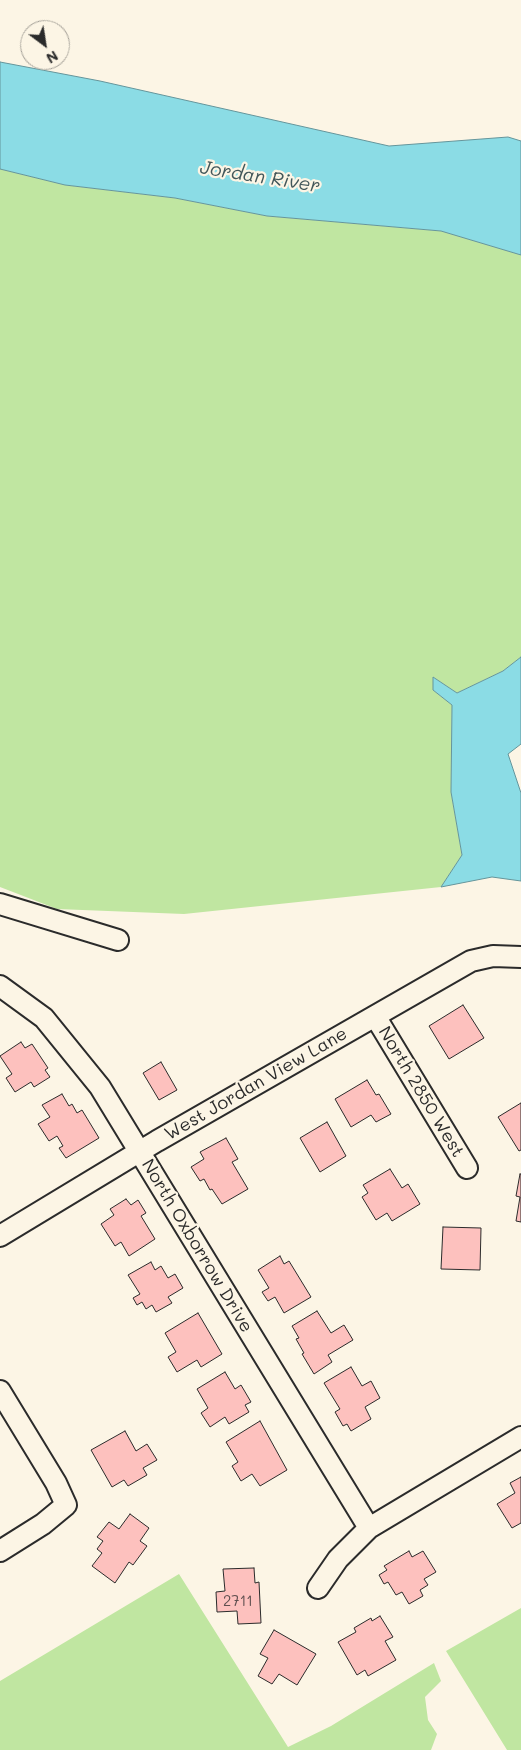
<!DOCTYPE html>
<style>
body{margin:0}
#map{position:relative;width:521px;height:1750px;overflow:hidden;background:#fcf5e5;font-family:Mali,sans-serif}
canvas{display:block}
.north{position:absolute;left:20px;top:20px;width:50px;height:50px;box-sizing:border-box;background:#fcf5e5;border:1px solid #a8a49b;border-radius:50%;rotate:149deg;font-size:14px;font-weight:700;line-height:20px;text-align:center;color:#2b2b2b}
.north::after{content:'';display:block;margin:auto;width:18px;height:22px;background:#2b2b2b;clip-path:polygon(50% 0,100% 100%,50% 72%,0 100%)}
</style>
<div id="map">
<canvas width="521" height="1750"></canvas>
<div class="north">N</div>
</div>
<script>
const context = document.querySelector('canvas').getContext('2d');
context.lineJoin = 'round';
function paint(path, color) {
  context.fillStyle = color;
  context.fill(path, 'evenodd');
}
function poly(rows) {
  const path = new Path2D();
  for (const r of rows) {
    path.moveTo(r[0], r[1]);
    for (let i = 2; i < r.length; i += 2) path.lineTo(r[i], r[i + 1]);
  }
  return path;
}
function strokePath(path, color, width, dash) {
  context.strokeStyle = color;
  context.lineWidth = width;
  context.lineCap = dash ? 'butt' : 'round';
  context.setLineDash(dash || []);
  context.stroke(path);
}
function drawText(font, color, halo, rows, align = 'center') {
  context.font = font + ' Mali,sans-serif';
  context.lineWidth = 4.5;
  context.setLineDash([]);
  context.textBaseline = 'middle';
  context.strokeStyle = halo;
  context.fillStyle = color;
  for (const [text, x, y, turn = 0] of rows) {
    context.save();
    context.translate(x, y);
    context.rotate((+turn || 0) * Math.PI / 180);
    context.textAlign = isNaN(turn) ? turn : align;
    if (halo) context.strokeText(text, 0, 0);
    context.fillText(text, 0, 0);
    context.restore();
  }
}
const green = poly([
 [0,169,65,185,175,198,267,216,441,231,521,255,521,657,503,671,457,693,433,677,433,690,452,705,451,792,462,855,441,887,184,914,57,909,0,887],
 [179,1574,288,1747,331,1726,434,1663,441,1681,425,1697,428,1720,437,1734,431,1750,0,1750,0,1681],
 [521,1608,521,1750,507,1750,446,1651]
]);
const water = poly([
 [0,62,100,81,389,146,508,137,521,141,521,255,441,231,267,216,175,198,65,185,0,169,0,62],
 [521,657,521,744,508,754,521,793,521,881,492,877,441,887,462,855,451,792,452,705,433,690,433,677,457,693,503,671,521,657]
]);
const building = poly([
 [463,1005,484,1038,449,1059,429,1026,463,1005],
 [21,1042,25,1048,32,1044,48,1068,45,1070,50,1077,34,1087,31,1082,15,1092,6,1078,12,1074,0,1056,21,1042],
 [161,1062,177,1090,159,1100,143,1073,161,1062],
 [367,1080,376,1095,379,1094,391,1114,376,1122,371,1115,351,1127,335,1099,367,1080],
 [62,1094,69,1106,72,1104,77,1113,82,1110,99,1138,66,1158,59,1148,63,1146,57,1136,49,1141,38,1124,50,1117,42,1105,62,1094],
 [521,1103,521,1150,519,1151,498,1117,521,1103],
 [327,1122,346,1156,320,1172,300,1138,327,1122],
 [226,1138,238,1159,232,1162,248,1189,222,1204,212,1189,210,1190,204,1179,200,1181,191,1167,204,1159,200,1152,226,1138],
 [390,1169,402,1188,408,1184,420,1204,392,1221,387,1213,376,1220,362,1197,368,1193,363,1185,390,1169],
 [520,1174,521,1174,521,1222,516,1221,520,1197,516,1196,520,1174],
 [126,1199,131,1205,138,1200,146,1213,141,1216,155,1239,129,1256,121,1242,115,1246,101,1224,114,1215,110,1209,126,1199],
 [443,1227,481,1228,480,1270,441,1269,443,1227],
 [280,1256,284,1264,289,1261,311,1297,284,1313,275,1297,268,1301,262,1292,269,1288,258,1270,280,1256],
 [151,1262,155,1270,161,1266,168,1278,175,1274,183,1288,168,1297,172,1303,156,1312,152,1305,146,1309,142,1302,137,1305,133,1298,140,1294,128,1275,151,1262],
 [317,1311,331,1333,344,1325,353,1340,328,1355,332,1362,314,1374,302,1354,304,1353,296,1339,299,1338,292,1326,317,1311],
 [198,1313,222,1354,201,1367,197,1360,177,1372,168,1357,176,1352,165,1333,198,1313],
 [351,1367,362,1386,371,1381,380,1398,365,1407,371,1419,351,1431,347,1424,343,1426,335,1412,340,1409,324,1383,351,1367],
 [225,1372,235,1389,241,1385,251,1402,245,1405,249,1412,229,1424,225,1417,210,1427,201,1413,208,1408,197,1389,225,1372],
 [260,1421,287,1470,260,1486,252,1474,241,1481,232,1466,238,1462,226,1442,260,1421],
 [125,1431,136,1451,147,1444,157,1460,143,1468,147,1475,128,1486,124,1480,112,1487,91,1450,125,1431],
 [521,1477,521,1523,512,1528,497,1504,515,1493,510,1483,521,1477],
 [130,1514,149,1528,140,1541,147,1546,133,1565,129,1562,115,1583,92,1566,102,1553,97,1549,103,1541,97,1537,109,1522,119,1529,130,1514],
 [409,1551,412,1557,423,1551,436,1572,424,1579,428,1585,420,1590,423,1596,409,1604,402,1592,396,1595,388,1582,384,1584,379,1575,387,1570,384,1566,409,1551],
 [254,1568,255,1583,259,1582,261,1623,238,1624,237,1611,217,1612,216,1592,225,1591,223,1569,254,1568],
 [380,1616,393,1637,385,1641,396,1660,368,1676,365,1670,357,1675,338,1642,356,1632,354,1628,371,1618,372,1621,380,1616],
 [274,1630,316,1654,297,1685,279,1674,272,1684,258,1676,268,1658,260,1654,274,1630]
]);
const minor = poly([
 [0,904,118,940],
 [0,986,44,1018,100,1087,369,1528],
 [375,1016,467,1168],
 [0,1236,157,1141,471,961,493,956,521,957],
 [0,1391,56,1483,66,1505,43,1524,0,1551],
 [318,1588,338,1559,369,1528,521,1437]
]);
const numberNames = [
 ["2711",238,1601]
];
const streetNames = [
 ["West Jordan View Lane",256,1084,-30],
 ["North 2850 West",421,1092,59],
 ["North Oxborrow Drive",197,1246,59]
];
const waterNames = [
 ["Jordan River",260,177,9]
];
paint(green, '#c0e6a1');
paint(water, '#8bdce5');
strokePath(water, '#65959b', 1);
paint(building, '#fdc1be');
strokePath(building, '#2b2b2b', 1);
strokePath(minor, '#2b2b2b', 24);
strokePath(minor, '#fcf5e5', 20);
drawText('15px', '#605050', null, numberNames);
drawText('18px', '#2b2b2b', '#fcf5e5', streetNames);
drawText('italic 19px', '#43575a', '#fcf5e5', waterNames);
</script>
